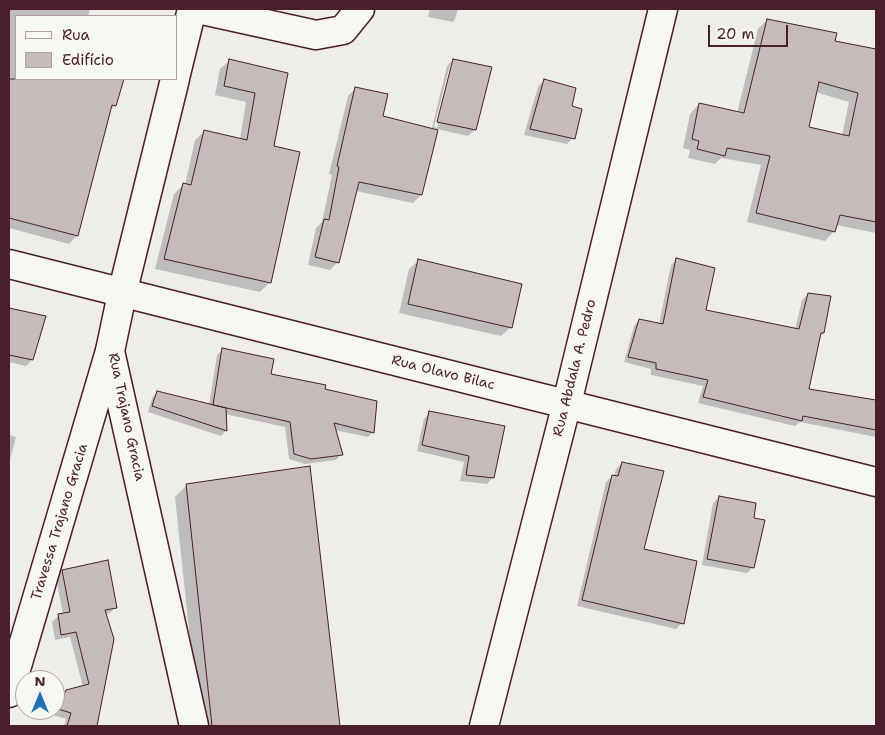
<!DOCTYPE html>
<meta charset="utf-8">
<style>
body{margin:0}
#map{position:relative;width:885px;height:735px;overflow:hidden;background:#efedea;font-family:"Shantell Sans",sans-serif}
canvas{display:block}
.frame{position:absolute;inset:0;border:10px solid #4a1f2b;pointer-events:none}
.legend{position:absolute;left:15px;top:15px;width:162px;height:65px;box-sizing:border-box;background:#f6f6f2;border:1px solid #b1a0a2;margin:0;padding:6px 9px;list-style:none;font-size:15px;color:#4a1f2b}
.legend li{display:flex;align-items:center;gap:10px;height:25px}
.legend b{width:25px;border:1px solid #b1a0a2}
.north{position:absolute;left:15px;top:670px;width:50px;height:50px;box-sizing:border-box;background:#f6f6f2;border:1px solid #b1a0a2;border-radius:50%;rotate:0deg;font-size:14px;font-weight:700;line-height:20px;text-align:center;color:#4a1f2b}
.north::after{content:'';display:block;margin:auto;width:18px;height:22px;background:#1f6fb2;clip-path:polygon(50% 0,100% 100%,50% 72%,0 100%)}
.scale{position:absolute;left:708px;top:25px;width:80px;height:22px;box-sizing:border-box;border:2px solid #4a1f2b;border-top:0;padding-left:6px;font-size:15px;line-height:18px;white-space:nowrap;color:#4a1f2b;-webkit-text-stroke:4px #f6f6f2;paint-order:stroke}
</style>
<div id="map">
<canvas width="885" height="735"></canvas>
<div class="frame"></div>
<ul class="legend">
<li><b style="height:6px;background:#f6f6f2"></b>Rua</li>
<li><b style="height:14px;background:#c6babb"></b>Edifício</li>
</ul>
<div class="north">N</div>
<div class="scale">20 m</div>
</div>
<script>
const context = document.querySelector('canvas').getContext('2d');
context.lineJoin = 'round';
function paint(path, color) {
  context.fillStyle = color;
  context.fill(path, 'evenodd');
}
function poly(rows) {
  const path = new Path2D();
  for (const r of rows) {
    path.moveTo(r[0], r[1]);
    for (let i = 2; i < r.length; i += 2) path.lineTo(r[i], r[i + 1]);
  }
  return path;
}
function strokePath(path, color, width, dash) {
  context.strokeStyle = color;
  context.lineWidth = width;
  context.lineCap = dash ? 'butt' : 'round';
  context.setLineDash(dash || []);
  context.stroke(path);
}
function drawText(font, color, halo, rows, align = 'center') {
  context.font = font + ' "Shantell Sans",sans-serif';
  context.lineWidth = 4;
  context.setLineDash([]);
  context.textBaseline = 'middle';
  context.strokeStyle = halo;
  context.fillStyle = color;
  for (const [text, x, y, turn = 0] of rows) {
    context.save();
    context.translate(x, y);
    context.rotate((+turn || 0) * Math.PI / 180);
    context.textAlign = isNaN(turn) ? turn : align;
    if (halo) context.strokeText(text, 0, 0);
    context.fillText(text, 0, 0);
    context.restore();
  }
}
const shadow = poly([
 [9,9,90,9,88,16,16,16,16,79,123,79,115,105,110,110,77,236,69,244,9,228],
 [430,9,458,9,455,19,453,22,428,17],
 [767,20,833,42,876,50,876,233,836,225,834,231,825,241,747,222,761,165,721,158,715,164,688,158,690,150,683,148,690,114,699,104,737,113,758,29],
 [815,92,849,102,842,136,807,128],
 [230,60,287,74,272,147,270,282,260,292,155,269,174,194,183,185,185,185,195,140,205,131,240,139,246,102,215,95,220,69],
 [453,60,490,68,475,130,468,136,432,128,447,66],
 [450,65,452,65,437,128,434,127],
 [544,80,570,107,573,138,567,144,524,135,538,87],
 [356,88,381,117,421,195,413,203,356,191,338,262,330,270,308,265,316,228,322,222,332,175,329,174,348,96],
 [419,260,511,327,501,336,399,313,409,269],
 [676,260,705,311,795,330,802,300,808,294,823,333,819,337,808,390,876,401,876,399,876,437,800,422,795,426,698,403,703,386,651,375,651,369,624,362,634,326,639,320,659,324,671,265],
 [9,309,44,317,32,360,26,366,9,362],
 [222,350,270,375,324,390,373,432,368,437,334,430,341,454,336,460,305,464,289,459,285,427,225,414,226,431,221,436,148,412,152,398,157,392,209,405,217,355],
 [430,412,493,477,487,484,460,481,464,462,417,451,424,419],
 [9,435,16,437,9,463],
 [622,463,643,550,682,623,676,629,577,606,606,482,612,476,614,477,616,469],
 [308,468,339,726,199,726,175,497,187,485],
 [719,497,753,567,747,573,702,565,713,503],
 [62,571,115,607,110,613,105,614,113,639,95,726,64,726,66,719,53,715,60,698,67,691,83,687,70,637,55,640,52,622,58,616,63,615,56,577]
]);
const building = poly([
 [767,19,837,33,835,41,876,49,876,222,840,215,835,232,756,213,770,156,727,148,725,156,697,149,699,141,692,139,699,103,744,113,767,19],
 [819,82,858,93,849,136,809,127,819,82],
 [229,59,288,73,274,146,300,152,271,283,164,259,183,183,191,185,204,130,247,140,255,93,224,86,229,59],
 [453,59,492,67,476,130,437,122,453,59],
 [9,79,124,79,116,106,112,105,78,236,9,218,9,79],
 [544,79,576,88,572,106,582,109,575,139,530,129,544,79],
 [355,87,388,94,383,116,438,130,422,195,359,182,339,263,315,257,324,219,329,220,339,167,337,166,355,87],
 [676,258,715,268,706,310,799,329,808,293,831,296,824,333,821,333,809,389,876,400,876,430,803,416,802,421,703,397,708,380,656,369,656,363,628,357,639,319,663,324,676,258],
 [418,259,522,284,512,328,408,304,418,259],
 [9,308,46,316,33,360,9,355,9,308],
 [222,348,274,359,271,374,326,385,325,389,377,401,374,433,334,423,343,455,311,459,294,454,290,422,213,405,222,348],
 [157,391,226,408,227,431,152,406,157,391],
 [429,411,505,426,494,478,466,475,469,456,422,445,429,411],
 [622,462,664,471,644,549,697,561,684,624,582,600,612,475,618,476,622,462],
 [310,466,340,726,212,726,186,484,310,466],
 [719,496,756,503,754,518,765,520,754,568,707,559,719,496],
 [108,560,117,608,105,610,114,639,97,726,67,726,71,713,58,709,66,690,89,684,76,632,61,635,58,614,70,612,62,570,108,560]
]);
const minor = poly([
 [198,9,316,35,343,30,360,9],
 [9,264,876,482],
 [9,693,110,351],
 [484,726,567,403,663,9]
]);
const major = poly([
 [176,74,192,9],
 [175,79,122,294,110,351,194,726]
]);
const streetNames = [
 ["Rua Abdala A. Pedro",575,368,-76],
 ["Rua Olavo Bilac",443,373,14],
 ["Rua Trajano Gracia",126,417,78],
 ["Travessa Trajano Gracia",60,522,-73]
];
paint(shadow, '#0003');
paint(building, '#c6babb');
strokePath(building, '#4a1f2b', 1);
strokePath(minor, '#4a1f2b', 31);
strokePath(major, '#4a1f2b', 31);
strokePath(minor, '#f6f6f2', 28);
strokePath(major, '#f6f6f2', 28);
drawText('14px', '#4a1f2b', '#f6f6f2', streetNames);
</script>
